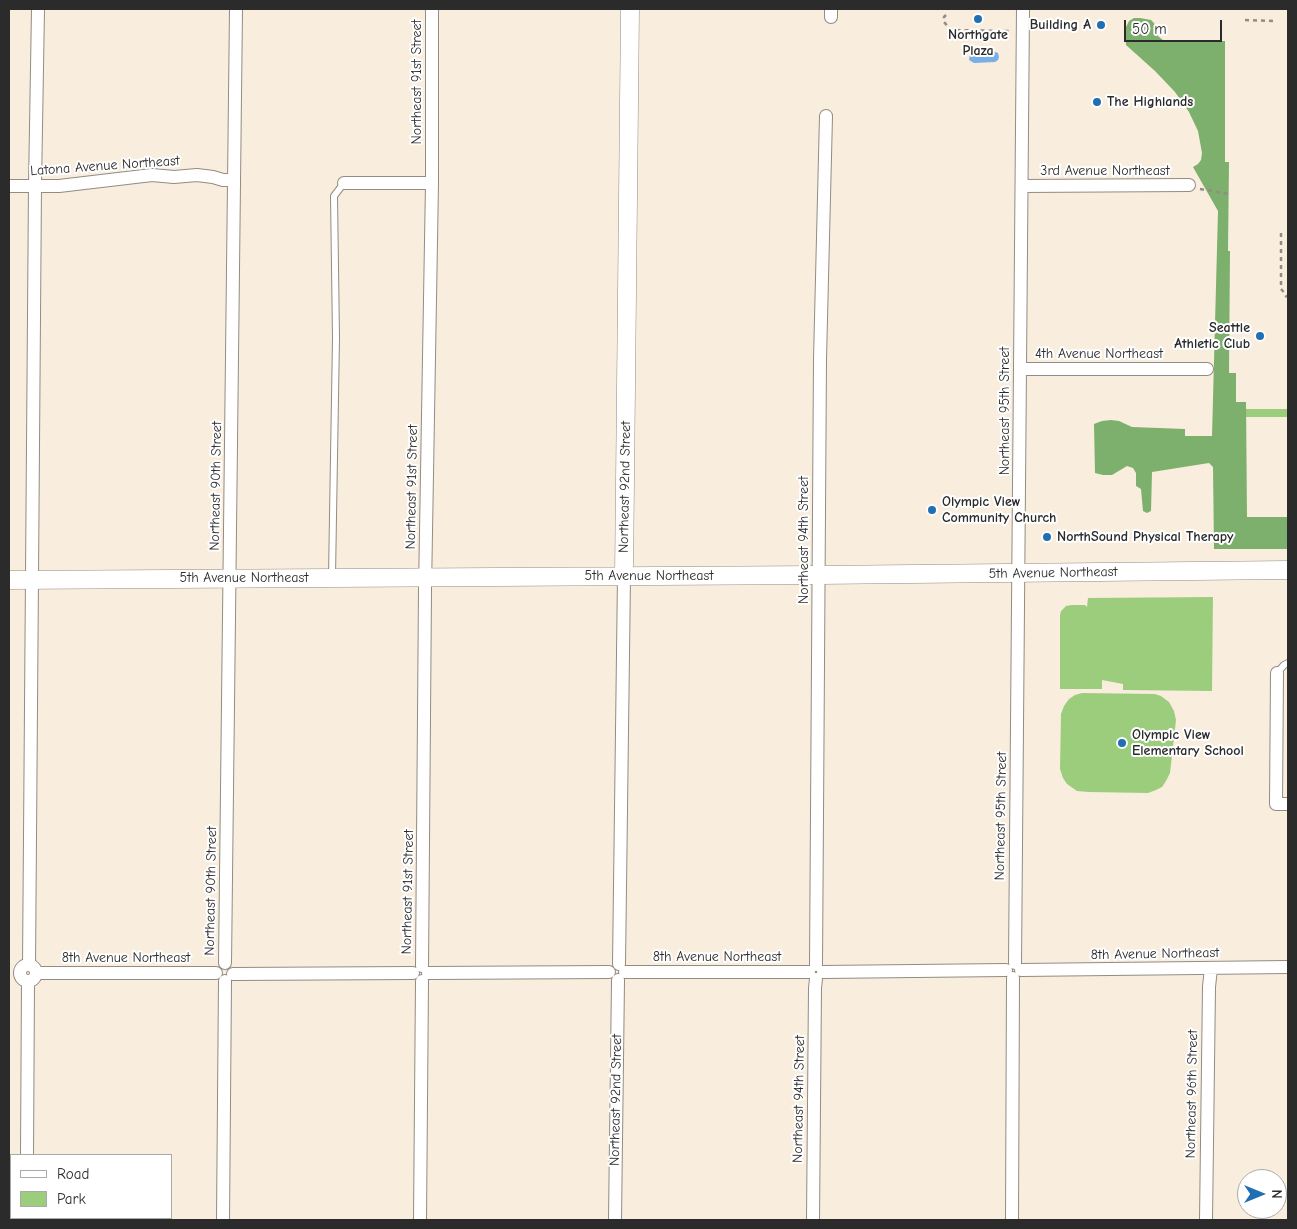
<!DOCTYPE html>
<style>
body{margin:0}
#map{position:relative;width:1297px;height:1229px;overflow:hidden;background:#f9edde;font-family:"Comic Neue",sans-serif}
canvas{display:block}
.frame{position:absolute;inset:0;border:10px solid #2b2b2b;pointer-events:none}
.legend{position:absolute;left:10px;top:1154px;width:162px;height:65px;box-sizing:border-box;background:#fff;border:1px solid #aaa;margin:0;padding:6px 9px;list-style:none;font-size:15px;color:#2b2b2b}
.legend li{display:flex;align-items:center;gap:10px;height:25px}
.legend b{width:25px;border:1px solid #aaa}
.north{position:absolute;left:1237px;top:1169px;width:50px;height:50px;box-sizing:border-box;background:#fff;border:1px solid #aaa;border-radius:50%;rotate:90deg;font-size:14px;font-weight:700;line-height:20px;text-align:center;color:#2b2b2b}
.north::after{content:'';display:block;margin:auto;width:18px;height:22px;background:#1f6fb2;clip-path:polygon(50% 0,100% 100%,50% 72%,0 100%)}
.scale{position:absolute;left:1124px;top:20px;width:98px;height:22px;box-sizing:border-box;border:2px solid #2b2b2b;border-top:0;padding-left:6px;font-size:15px;line-height:18px;white-space:nowrap;color:#2b2b2b;-webkit-text-stroke:4px #fff;paint-order:stroke}
</style>
<div id="map">
<canvas width="1297" height="1229"></canvas>
<div class="frame"></div>
<ul class="legend">
<li><b style="height:6px;background:#fff"></b>Road</li>
<li><b style="height:14px;background:#9ccd7d"></b>Park</li>
</ul>
<div class="north">N</div>
<div class="scale">50 m</div>
</div>
<script>
const context = document.querySelector('canvas').getContext('2d');
context.lineJoin = 'round';
function paint(path, color) {
  context.fillStyle = color;
  context.fill(path, 'evenodd');
}
function poly(rows) {
  const path = new Path2D();
  for (const r of rows) {
    if (r.length === 3) {
      path.moveTo(r[0] + r[2], r[1]);
      path.arc(r[0], r[1], r[2], 0, 2 * Math.PI);
      continue;
    }
    path.moveTo(r[0], r[1]);
    for (let i = 2; i < r.length; i += 2) path.lineTo(r[i], r[i + 1]);
  }
  return path;
}
function strokePath(path, color, width, dash) {
  context.strokeStyle = color;
  context.lineWidth = width;
  context.lineCap = dash ? 'butt' : 'round';
  context.setLineDash(dash || []);
  context.stroke(path);
}
function drawText(font, color, halo, rows, align = 'center') {
  context.font = font + ' "Comic Neue",sans-serif';
  context.lineWidth = 4;
  context.setLineDash([]);
  context.textBaseline = 'middle';
  context.strokeStyle = halo;
  context.fillStyle = color;
  for (const [text, x, y, turn = 0] of rows) {
    context.save();
    context.translate(x, y);
    context.rotate((+turn || 0) * Math.PI / 180);
    context.textAlign = isNaN(turn) ? turn : align;
    if (halo) context.strokeText(text, 0, 0);
    context.fillText(text, 0, 0);
    context.restore();
  }
}
const green = poly([
 [1246,409,1288,409,1288,417,1246,417],
 [1213,597,1212,691,1123,690,1123,684,1102,680,1102,689,1060,689,1060,615,1061,611,1066,606,1072,605,1085,605,1087,607,1088,598],
 [1082,693,1155,694,1161,696,1169,702,1174,711,1176,720,1170,773,1166,781,1162,787,1156,790,1148,793,1088,792,1077,791,1067,784,1063,778,1060,769,1061,714,1064,706,1069,699,1075,695]
]);
const forest = poly([
 [1134,18,1140,18,1151,20,1154,23,1158,36,1164,41,1168,42,1225,41,1225,162,1229,162,1228,251,1230,251,1229,373,1236,373,1236,402,1246,402,1247,517,1288,517,1288,549,1214,549,1213,467,1209,463,1152,472,1151,511,1147,513,1143,511,1141,489,1136,486,1136,473,1133,468,1127,466,1112,475,1103,475,1095,473,1094,424,1102,421,1111,420,1119,421,1132,427,1185,429,1185,436,1212,436,1218,211,1193,167,1198,164,1201,160,1202,153,1198,131,1189,112,1175,92,1155,71,1126,45,1125,29,1129,21]
]);
const water = poly([
 [993,51,998,53,999,57,998,60,995,62,974,63,969,60,970,54,972,52]
]);
const path = poly([
 [946,15,944,17,944,22,951,30,1011,31],
 [1245,20,1276,21],
 [1200,189,1229,194],
 [1281,233,1281,289,1287,296,1285,297]
]);
const lane = poly([
 [332,576,336,338,334,196,344,183],
 [1277,673,1284,665,1288,663]
]);
const street = poly([
 [831,17,831,9],
 [344,183,432,183],
 [9,186,59,186,152,175,174,177,197,175,213,177,223,180,234,180],
 [1022,186,1189,185],
 [1020,369,1207,369],
 [1277,673,1276,804,1288,804],
 [225,963,236,9],
 [1015,963,1023,9],
 [619,964,624,576],
 [28,973,8],
 [29,965,35,186,38,9],
 [816,965,820,359,826,116],
 [422,966,425,590,432,183,432,9],
 [1021,970,1288,967],
 [625,972,809,972],
 [823,972,1006,970],
 [36,973,216,973],
 [428,973,609,972],
 [233,974,413,973],
 [27,1155,28,981],
 [27,1220,27,1218],
 [223,1220,225,981],
 [420,1220,422,981],
 [615,1220,618,980],
 [813,1220,815,988,816,979],
 [1012,1220,1013,978],
 [1206,1220,1209,987,1211,968]
]);
const secondary = poly([
 [624,576,630,9],
 [9,580,819,575,1288,570]
]);
const markers = [
 [978,19,5,"#1f6fb2"],
 [1101,25,5,"#1f6fb2"],
 [1097,102,5,"#1f6fb2"],
 [1260,336,5,"#1f6fb2"],
 [932,510,5,"#1f6fb2"],
 [1047,537,5,"#1f6fb2"],
 [1122,743,5,"#1f6fb2"]
];
const poiNames = [
 ["Building A",1091,25,"right"],
 ["Northgate",978,35,"center"],
 ["Plaza",978,51,"center"],
 ["The Highlands",1107,102],
 ["Seattle",1250,328,"right"],
 ["Athletic Club",1250,344,"right"],
 ["Olympic View",942,502],
 ["Community Church",942,518],
 ["NorthSound Physical Therapy",1057,537],
 ["Olympic View",1132,735],
 ["Elementary School",1132,751]
];
const streetNames = [
 ["Northeast 91st Street",417,82,-90],
 ["Latona Avenue Northeast",105,166,-4],
 ["3rd Avenue Northeast",1105,171],
 ["4th Avenue Northeast",1099,354],
 ["Northeast 95th Street",1005,411,-90],
 ["Northeast 90th Street",216,486,-89],
 ["Northeast 91st Street",412,487,-89],
 ["Northeast 92nd Street",625,487,-89],
 ["Northeast 94th Street",804,540,-90],
 ["5th Avenue Northeast",1053,573,-1],
 ["5th Avenue Northeast",649,576],
 ["5th Avenue Northeast",244,578],
 ["Northeast 95th Street",1001,816,-89],
 ["Northeast 90th Street",211,891,-89],
 ["Northeast 91st Street",408,892,-89],
 ["8th Avenue Northeast",1155,954,-1],
 ["8th Avenue Northeast",717,957],
 ["8th Avenue Northeast",126,958],
 ["Northeast 96th Street",1192,1094,-89],
 ["Northeast 94th Street",799,1099,-89],
 ["Northeast 92nd Street",616,1100,-89]
];
paint(green, '#9ccd7d');
paint(forest, '#7db06c');
paint(water, '#78afe7');
strokePath(lane, '#928c84', 8);
strokePath(street, '#928c84', 14);
strokePath(secondary, '#928c84', 19);
strokePath(path, '#928c84', 2.5, [4, 4]);
strokePath(lane, '#fff', 6);
strokePath(street, '#fff', 12);
strokePath(secondary, '#fff', 18);
for (const [x, y, r, color] of markers) {
  const dot = new Path2D();
  dot.arc(x, y, r, 0, 2 * Math.PI);
  context.fillStyle = color;
  context.fill(dot);
  strokePath(dot, '#fff', 2);
}
drawText('bold 14px', '#2b2b2b', '#fff', poiNames, 'left');
drawText('14px', '#2b2b2b', '#fff', streetNames);
</script>
